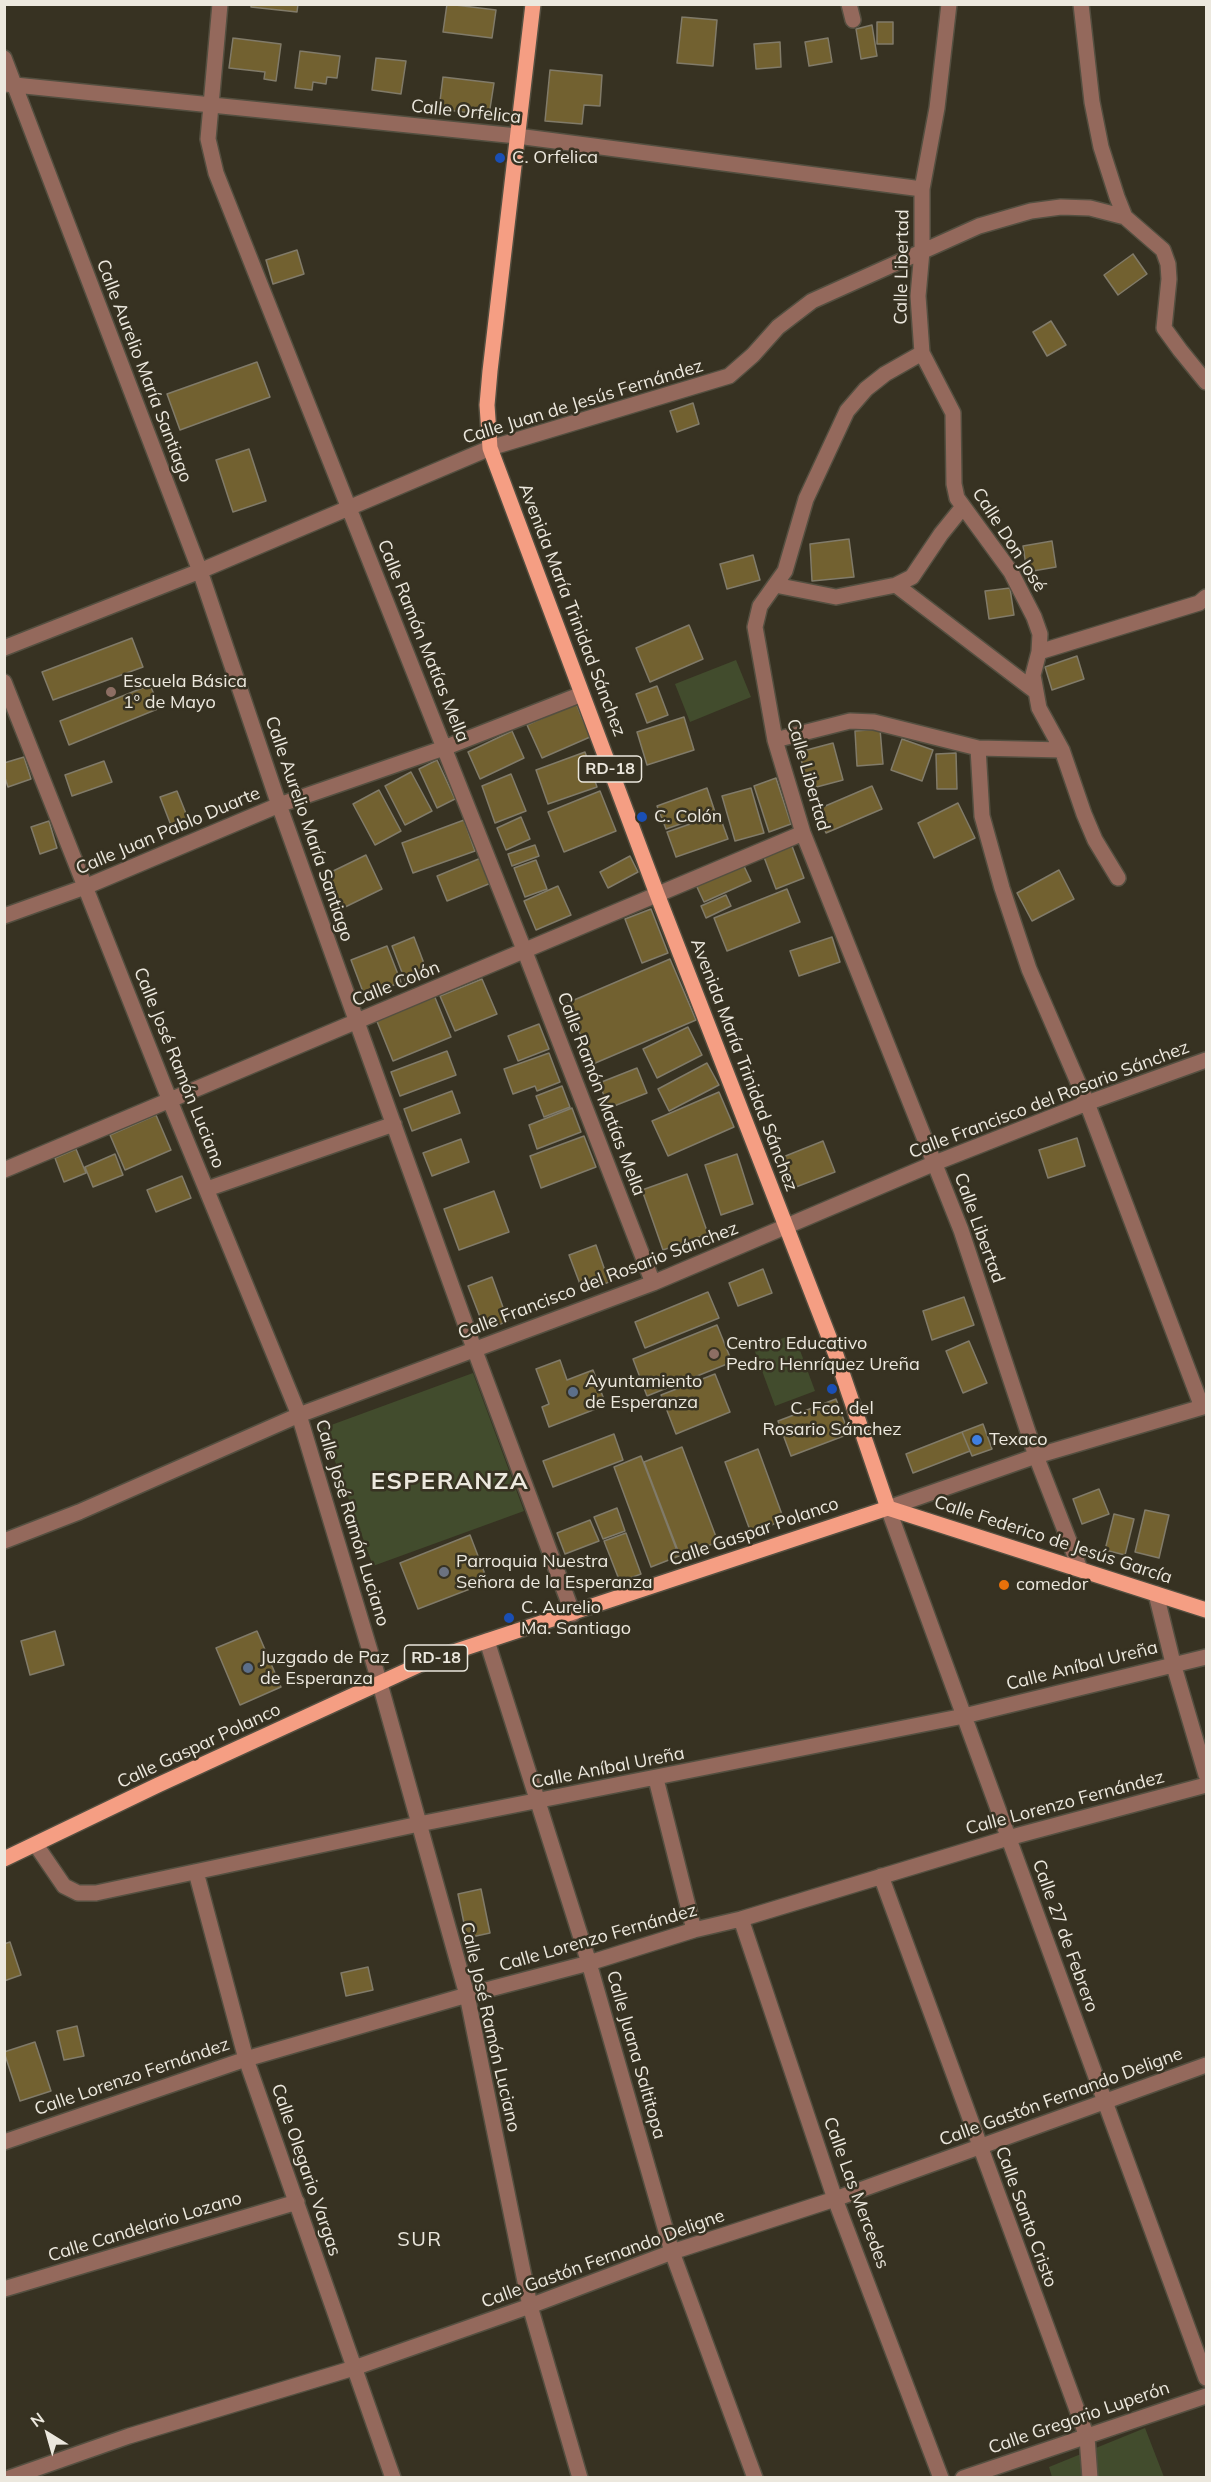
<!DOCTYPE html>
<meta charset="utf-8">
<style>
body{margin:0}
#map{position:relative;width:1211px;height:2482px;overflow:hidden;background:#373222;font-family:Mulish,sans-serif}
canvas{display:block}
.frame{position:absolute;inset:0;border:6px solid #ece8de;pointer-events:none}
.north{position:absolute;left:18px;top:2404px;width:60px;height:60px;-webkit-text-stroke:4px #373222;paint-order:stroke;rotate:323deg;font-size:16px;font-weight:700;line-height:24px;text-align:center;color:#ece8de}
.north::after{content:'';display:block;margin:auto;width:21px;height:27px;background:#ece8de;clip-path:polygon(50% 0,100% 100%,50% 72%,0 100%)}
</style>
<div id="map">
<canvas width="1211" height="2482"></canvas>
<div class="frame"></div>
<div class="north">N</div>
</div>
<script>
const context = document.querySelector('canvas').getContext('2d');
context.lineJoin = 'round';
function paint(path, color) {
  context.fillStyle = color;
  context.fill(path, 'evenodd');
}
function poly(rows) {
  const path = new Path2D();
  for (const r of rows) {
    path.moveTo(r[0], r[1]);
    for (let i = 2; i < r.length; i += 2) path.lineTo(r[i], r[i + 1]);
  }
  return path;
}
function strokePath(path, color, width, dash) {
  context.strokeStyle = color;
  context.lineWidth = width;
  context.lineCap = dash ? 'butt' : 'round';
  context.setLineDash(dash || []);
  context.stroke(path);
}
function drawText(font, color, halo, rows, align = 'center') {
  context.font = font + ' Mulish,sans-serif';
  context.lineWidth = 5;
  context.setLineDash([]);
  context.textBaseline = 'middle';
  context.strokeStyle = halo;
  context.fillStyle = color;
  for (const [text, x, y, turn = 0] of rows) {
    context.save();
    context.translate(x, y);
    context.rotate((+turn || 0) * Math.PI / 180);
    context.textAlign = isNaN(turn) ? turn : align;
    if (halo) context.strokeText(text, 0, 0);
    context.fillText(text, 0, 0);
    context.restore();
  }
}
const green = poly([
 [736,660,751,697,690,722,675,684],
 [794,1334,815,1391,775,1406,754,1349],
 [473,1373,524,1511,373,1566,323,1428],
 [1145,2428,1164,2477,1052,2477,1049,2467]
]);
const building = poly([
 [251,4,298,4,297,12,251,7,251,4],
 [447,4,496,10,492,38,443,32,447,4],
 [682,17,717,20,713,66,677,63,682,17],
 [877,22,893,22,893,44,877,44,877,22],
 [872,25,877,56,861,59,856,29,872,25],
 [233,38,281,44,276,81,264,79,265,72,229,68,233,38],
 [828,38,832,62,809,66,805,42,828,38],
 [780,42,781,67,756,69,754,44,780,42],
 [300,51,340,56,337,78,327,77,326,84,313,82,312,90,295,88,300,51],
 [376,58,406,61,401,94,372,90,376,58],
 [550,70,602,75,600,106,584,105,582,124,545,121,550,70],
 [443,77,494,83,489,115,439,109,443,77],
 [297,250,304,274,273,284,266,260,297,250],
 [1133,254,1147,274,1118,295,1104,275,1133,254],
 [1051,321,1066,345,1047,356,1033,332,1051,321],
 [257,362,270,397,180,430,167,394,257,362],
 [693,403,699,424,677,432,670,411,693,403],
 [249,449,266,501,233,512,216,460,249,449],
 [849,539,854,577,812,581,810,544,849,539],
 [1052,541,1056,567,1027,572,1023,546,1052,541],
 [753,555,760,580,727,589,720,564,753,555],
 [1010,588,1014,615,989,619,985,591,1010,588],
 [689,625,703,659,650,682,636,648,689,625],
 [132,638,143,667,53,700,42,672,132,638],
 [1077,656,1084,679,1052,690,1045,667,1077,656],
 [150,685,160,708,69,745,60,721,150,685],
 [657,686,668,715,647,723,636,694,657,686],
 [576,703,590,737,542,758,527,725,576,703],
 [684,717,694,750,647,765,637,732,684,717],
 [880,729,883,764,857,766,855,731,880,729],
 [512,731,524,758,480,779,468,752,512,731],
 [902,739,933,750,922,781,891,770,902,739],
 [833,743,843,780,809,789,799,752,833,743],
 [585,752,597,787,548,804,536,770,585,752],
 [956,753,957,789,937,789,936,754,956,753],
 [24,757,31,779,8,787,4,775,4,763,24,757],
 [437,760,455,799,437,808,419,769,437,760],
 [104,761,112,782,72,796,65,775,104,761],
 [411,772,432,811,405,825,385,786,411,772],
 [511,774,526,811,495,823,482,786,511,774],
 [776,778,791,824,769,832,754,786,776,778],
 [872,786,882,809,826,833,816,810,872,786],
 [707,788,715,812,666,829,657,806,707,788],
 [751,788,764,833,735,841,722,796,751,788],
 [379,790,401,831,375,845,353,804,379,790],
 [177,791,189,821,172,828,160,797,177,791],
 [600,791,616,831,564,852,548,812,600,791],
 [958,803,975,838,934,858,918,823,958,803],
 [719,814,728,839,676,857,667,832,719,814],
 [521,817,530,839,506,850,497,828,521,817],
 [464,820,475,851,413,873,402,843,464,820],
 [49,821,57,848,40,854,31,827,49,821],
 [535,845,539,856,512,866,508,854,535,845],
 [792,846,804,878,776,889,764,857,792,846],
 [366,855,382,889,341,909,325,875,366,855],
 [630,856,638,872,608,888,600,872,630,856],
 [481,858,491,883,447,901,437,876,481,858],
 [536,860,547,889,525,897,514,868,536,860],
 [743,864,751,881,704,902,696,885,743,864],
 [1059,870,1074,899,1032,921,1017,893,1059,870],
 [558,886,571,915,536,930,524,901,558,886],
 [787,889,800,922,727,951,714,918,787,889],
 [726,895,731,906,706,918,701,906,726,895],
 [651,909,668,953,642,963,625,919,651,909],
 [414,937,428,974,406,983,392,946,414,937],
 [832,937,840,962,799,976,790,951,832,937],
 [387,946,401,982,365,997,351,960,387,946],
 [670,959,696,1020,593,1064,567,1003,670,959],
 [482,979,497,1014,455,1031,440,996,482,979],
 [434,995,451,1037,393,1061,376,1019,434,995],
 [539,1024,549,1049,518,1061,508,1036,539,1024],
 [688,1027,702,1055,657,1078,643,1049,688,1027],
 [447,1051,456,1075,400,1096,391,1072,447,1051],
 [549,1053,560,1082,537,1091,535,1086,513,1094,504,1069,549,1053],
 [707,1063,719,1085,669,1111,658,1089,707,1063],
 [637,1068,647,1093,609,1108,599,1083,637,1068],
 [562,1086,570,1107,544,1117,536,1096,562,1086],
 [452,1091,460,1113,412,1131,404,1109,452,1091],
 [719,1092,734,1127,668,1156,652,1121,719,1092],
 [572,1108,581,1132,537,1149,529,1125,572,1108],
 [156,1115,171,1150,125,1170,110,1135,156,1115],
 [584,1136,596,1167,541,1188,530,1156,584,1136],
 [1077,1138,1085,1166,1048,1178,1039,1150,1077,1138],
 [461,1139,469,1162,432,1176,423,1153,461,1139],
 [823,1141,835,1172,796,1187,783,1157,823,1141],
 [76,1149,86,1173,64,1182,55,1158,76,1149],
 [115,1154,123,1175,93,1187,85,1167,115,1154],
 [737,1154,753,1204,721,1215,705,1165,737,1154],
 [687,1174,708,1234,663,1250,642,1190,687,1174],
 [182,1176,191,1198,156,1212,147,1190,182,1176],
 [494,1191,509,1232,459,1250,444,1209,494,1191],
 [596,1245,609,1282,583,1292,569,1255,596,1245],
 [763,1269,772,1293,738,1306,729,1283,763,1269],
 [492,1277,508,1321,485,1330,468,1286,492,1277],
 [708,1292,719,1318,645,1348,635,1322,708,1292],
 [964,1297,974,1325,932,1340,923,1311,964,1297],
 [717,1325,732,1362,647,1396,633,1359,717,1325],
 [969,1341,987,1383,963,1393,946,1351,969,1341],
 [560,1360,567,1380,593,1370,606,1405,549,1427,542,1407,549,1404,536,1369,560,1360],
 [715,1374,730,1412,676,1434,661,1395,715,1374],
 [836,1399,849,1434,791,1456,778,1421,836,1399],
 [983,1424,992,1449,972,1456,962,1432,983,1424],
 [962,1432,970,1451,913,1473,906,1454,962,1432],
 [614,1434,623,1460,553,1487,543,1461,614,1434],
 [682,1447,718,1542,680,1556,644,1462,682,1447],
 [758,1449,784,1520,751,1533,725,1462,758,1449],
 [641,1456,679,1556,651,1567,614,1467,641,1456],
 [1099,1489,1109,1514,1082,1524,1073,1499,1099,1489],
 [617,1508,625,1531,603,1539,594,1517,617,1508],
 [1145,1510,1169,1515,1159,1558,1135,1552,1145,1510],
 [1114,1514,1134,1519,1125,1555,1105,1550,1114,1514],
 [590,1520,599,1541,565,1554,557,1533,590,1520],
 [626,1533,641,1574,620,1582,604,1541,626,1533],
 [470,1535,488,1582,418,1609,400,1563,470,1535],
 [55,1631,64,1665,30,1675,21,1641,55,1631],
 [257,1631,281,1687,240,1705,216,1648,257,1631],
 [481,1889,490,1933,467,1938,458,1894,481,1889],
 [10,1942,21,1975,4,1981,4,1944,10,1942],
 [368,1967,373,1990,346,1996,341,1973,368,1967],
 [77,2026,84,2056,64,2060,57,2031,77,2026],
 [35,2042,51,2091,20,2101,4,2052,35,2042]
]);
const minor = poly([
 [220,4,208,139,216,173,525,952,653,1283],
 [849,4,853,20],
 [949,4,937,108,922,189,922,251,918,296,922,353,885,374,866,389,847,411,806,499,785,571,760,606,755,627,775,740,803,833,961,1230,1036,1456,1080,1569],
 [1081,4,1092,102,1101,147,1117,197,1125,217,1163,250,1168,264,1169,279,1164,328,1180,350,1206,382],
 [4,58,200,571,279,805,475,1351,573,1614],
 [5,84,517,136,922,189],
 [922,353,953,413,954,484,957,498,1011,572,1034,617,1040,634,1039,652,1033,675,1039,708,1062,750,1084,814,1095,840,1118,878],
 [775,585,836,597,896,585,912,577,941,534,962,508],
 [896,585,1035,691],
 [4,648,200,571,490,448,729,376,753,355,778,327,812,301,979,226,1031,211,1061,207,1090,208,1125,217],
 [1039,652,1199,603,1206,597],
 [4,682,170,1101,299,1415,380,1684,467,1995,530,2306,580,2478],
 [775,740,850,721,874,722,978,748,1062,750],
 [978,748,982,816,1002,888,1029,969,1087,1103,1202,1407],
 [4,916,85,887,279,805,444,748,582,694],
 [4,1170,803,833],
 [207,1189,394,1124],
 [1206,1406,1036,1456,888,1508,1206,2378],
 [4,1541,79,1512,299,1415,653,1283,935,1163,1087,1103,1206,1060],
 [1156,1594,1173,1663,1206,1775],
 [487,1641,589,1963,672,2252,755,2478],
 [656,1779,694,1930],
 [36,1845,64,1886,78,1893,96,1893,419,1824,964,1716,1206,1657],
 [196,1872,246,2059,393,2478],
 [881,1876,1087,2437,1090,2478],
 [741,1919,835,2199,941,2478],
 [4,2142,246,2059,467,1995,589,1963,694,1930,741,1919,1008,1838,1206,1785],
 [4,2289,297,2202],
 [9,2478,129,2436,354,2368,530,2306,672,2252,835,2199,1206,2065],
 [963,2478,1206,2396]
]);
const major = poly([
 [533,4,490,371,487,405,490,448,657,894,836,1355,888,1508],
 [888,1508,1206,1610],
 [4,1859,158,1785,432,1659,888,1508]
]);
const markers = [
 [500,158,6,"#1a4fb4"],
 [111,692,6,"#8d6e63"],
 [642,817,6,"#1a4fb4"],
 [714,1354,6,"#8d6e63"],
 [832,1389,6,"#1a4fb4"],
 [573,1392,6,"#5c6f8a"],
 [977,1440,6,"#3f7fe0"],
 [444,1572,6,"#6b7280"],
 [1004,1585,6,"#e8710a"],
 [509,1618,6,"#1a4fb4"],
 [248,1668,6,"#5c6f8a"]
];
const shields = [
 [610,769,63],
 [436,1658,63]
];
const shieldNames = [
 ["RD-18",610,769],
 ["RD-18",436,1658]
];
const streetNames = [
 ["Calle Orfelica",466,112,6],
 ["Calle Libertad",902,267,-89],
 ["Calle Aurelio María Santiago",144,371,69],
 ["Calle Juan de Jesús Fernández",583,402,-17],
 ["Calle Don José",1009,540,57],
 ["Avenida María Trinidad Sánchez",572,610,69],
 ["Calle Ramón Matías Mella",423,641,68],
 ["Calle Libertad",808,775,74],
 ["Calle Aurelio María Santiago",309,829,71],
 ["Calle Juan Pablo Duarte",168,831,-23],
 ["Calle Colón",396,984,-22],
 ["Avenida María Trinidad Sánchez",744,1065,69],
 ["Calle José Ramón Luciano",179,1068,68],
 ["Calle Ramón Matías Mella",601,1094,69],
 ["Calle Francisco del Rosario Sánchez",1049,1100,-21],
 ["Calle Libertad",979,1228,70],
 ["Calle Francisco del Rosario Sánchez",598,1281,-21],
 ["Calle José Ramón Luciano",352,1523,73],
 ["Calle Gaspar Polanco",754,1532,-19],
 ["Calle Federico de Jesús García",1053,1540,18],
 ["Calle Aníbal Ureña",1082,1666,-14],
 ["Calle Gaspar Polanco",199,1746,-25],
 ["Calle Aníbal Ureña",608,1768,-11],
 ["Calle Lorenzo Fernández",1065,1803,-15],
 ["Calle 27 de Febrero",1065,1936,70],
 ["Calle Lorenzo Fernández",598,1938,-16],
 ["Calle José Ramón Luciano",490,2027,77],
 ["Calle Juana Saltitopa",636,2055,74],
 ["Calle Lorenzo Fernández",132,2077,-19],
 ["Calle Gastón Fernando Deligne",1061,2097,-20],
 ["Calle Olegario Vargas",306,2170,71],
 ["Calle Las Mercedes",856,2193,70],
 ["Calle Santo Cristo",1026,2217,70],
 ["Calle Candelario Lozano",145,2227,-17],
 ["Calle Gastón Fernando Deligne",603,2259,-20],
 ["Calle Gregorio Luperón",1079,2418,-19]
];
const poiNames = [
 ["C. Orfelica",512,158],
 ["Escuela Básica",123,682],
 ["1º de Mayo",123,703],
 ["C. Colón",654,817],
 ["Centro Educativo",726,1344],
 ["Pedro Henríquez Ureña",726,1365],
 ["Ayuntamiento",585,1382],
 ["de Esperanza",585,1403],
 ["C. Fco. del",832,1409,"center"],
 ["Rosario Sánchez",832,1430,"center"],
 ["Texaco",989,1440],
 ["Parroquia Nuestra",456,1562],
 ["Señora de la Esperanza",456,1583],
 ["comedor",1016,1585],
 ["C. Aurelio",521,1608],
 ["Ma. Santiago",521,1629],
 ["Juzgado de Paz",260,1658],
 ["de Esperanza",260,1679]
];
const neighbourhoodNames = [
 ["SUR",420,2240]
];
const districtNames = [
 ["ESPERANZA",450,1482]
];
paint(green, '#424c2d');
paint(building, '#726130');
strokePath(building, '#817b69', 1.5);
strokePath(minor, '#544f40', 18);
strokePath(major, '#544f40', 18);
strokePath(minor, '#94695c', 15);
strokePath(major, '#f59e83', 15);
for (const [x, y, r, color] of markers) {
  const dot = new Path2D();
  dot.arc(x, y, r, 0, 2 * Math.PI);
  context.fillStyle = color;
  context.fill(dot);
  strokePath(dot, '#373222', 2);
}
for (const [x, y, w] of shields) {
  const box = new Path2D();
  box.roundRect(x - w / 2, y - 13, w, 26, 4.5);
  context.fillStyle = '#373222';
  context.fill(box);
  strokePath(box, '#ece8de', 1.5);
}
drawText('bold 16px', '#ece8de', null, shieldNames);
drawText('18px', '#ece8de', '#373222', streetNames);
drawText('18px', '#ece8de', '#373222', poiNames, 'left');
context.letterSpacing = '1.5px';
drawText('20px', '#ece8de', '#373222', neighbourhoodNames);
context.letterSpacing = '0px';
context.letterSpacing = '1.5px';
drawText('bold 24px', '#ece8de', '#373222', districtNames);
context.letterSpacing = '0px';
</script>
